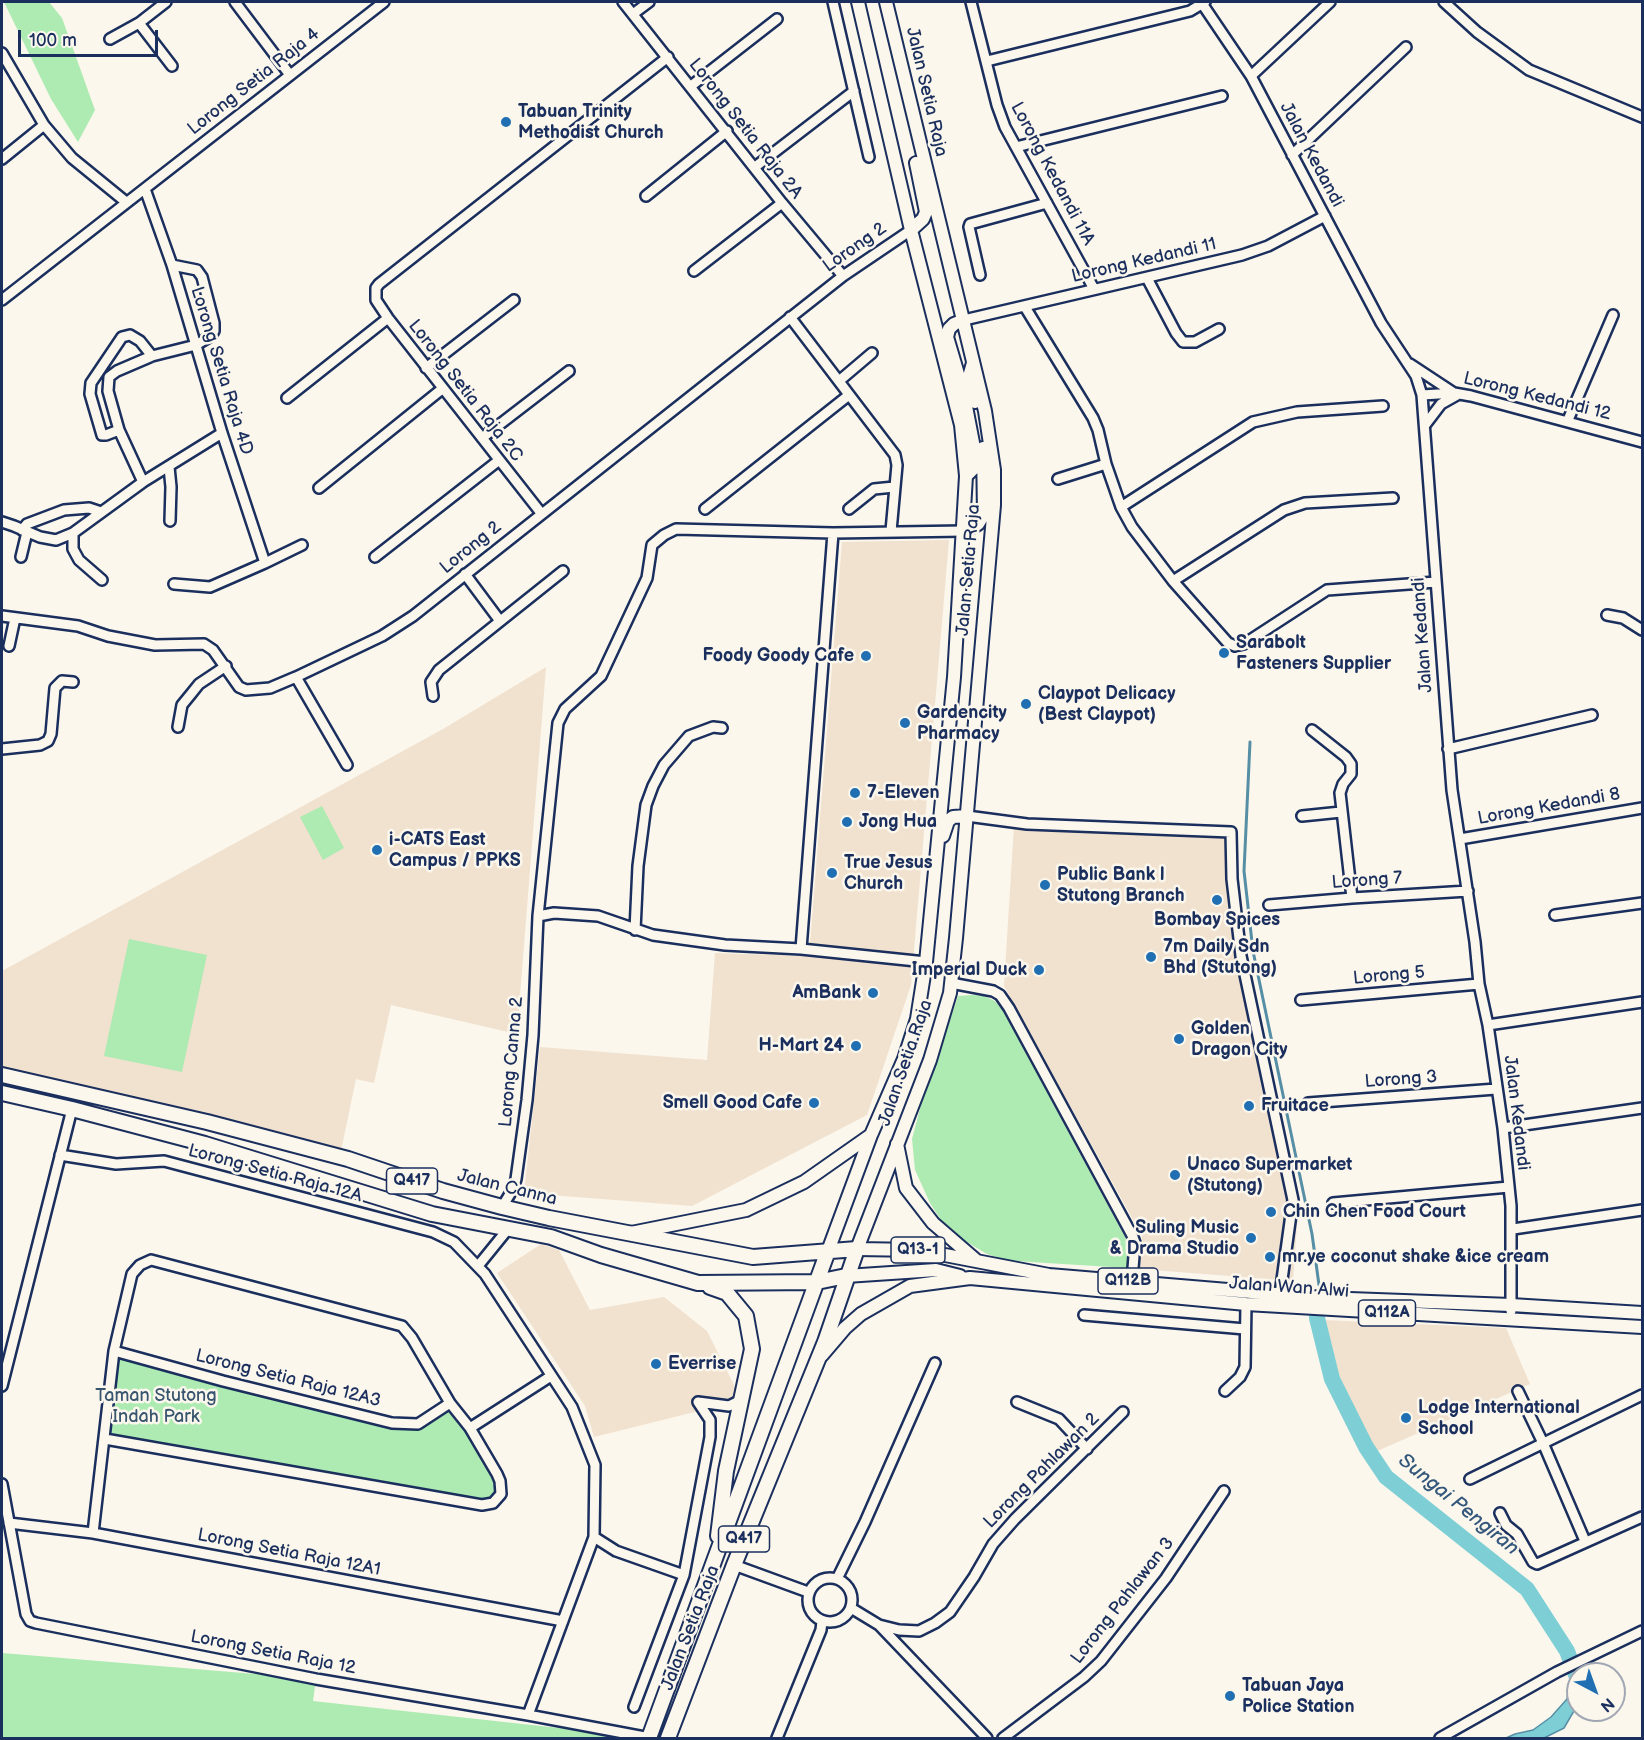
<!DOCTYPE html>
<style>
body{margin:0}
#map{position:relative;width:1644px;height:1740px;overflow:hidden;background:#fbf7ec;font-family:"Balsamiq Sans",sans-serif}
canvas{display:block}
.frame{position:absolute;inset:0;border:3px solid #1b2f5e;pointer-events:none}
.north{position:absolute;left:1566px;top:1662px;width:60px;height:60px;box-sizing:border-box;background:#fbf7ec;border:2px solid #a1a7b3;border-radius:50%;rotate:139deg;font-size:16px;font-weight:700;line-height:24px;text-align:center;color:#1b2f5e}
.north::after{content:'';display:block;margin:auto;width:21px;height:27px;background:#1f6fb2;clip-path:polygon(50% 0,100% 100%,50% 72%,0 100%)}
.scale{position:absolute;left:18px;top:30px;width:140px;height:27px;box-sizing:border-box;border:3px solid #1b2f5e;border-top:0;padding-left:8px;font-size:18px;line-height:21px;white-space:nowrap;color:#1b2f5e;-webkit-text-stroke:4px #fbf7ec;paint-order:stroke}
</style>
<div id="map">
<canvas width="1644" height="1740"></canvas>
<div class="frame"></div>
<div class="north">N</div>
<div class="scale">100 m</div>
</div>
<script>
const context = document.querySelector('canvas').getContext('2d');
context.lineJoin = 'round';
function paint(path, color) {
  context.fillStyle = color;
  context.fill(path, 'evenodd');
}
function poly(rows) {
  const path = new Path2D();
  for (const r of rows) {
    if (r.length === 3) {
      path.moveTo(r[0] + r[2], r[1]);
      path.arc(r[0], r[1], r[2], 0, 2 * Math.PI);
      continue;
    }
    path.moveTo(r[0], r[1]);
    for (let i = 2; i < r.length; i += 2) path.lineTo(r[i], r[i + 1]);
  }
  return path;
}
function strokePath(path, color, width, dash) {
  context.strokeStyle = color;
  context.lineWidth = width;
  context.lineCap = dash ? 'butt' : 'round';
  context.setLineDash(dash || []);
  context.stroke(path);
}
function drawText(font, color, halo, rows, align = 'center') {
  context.font = font + ' "Balsamiq Sans",sans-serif';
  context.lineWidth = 5;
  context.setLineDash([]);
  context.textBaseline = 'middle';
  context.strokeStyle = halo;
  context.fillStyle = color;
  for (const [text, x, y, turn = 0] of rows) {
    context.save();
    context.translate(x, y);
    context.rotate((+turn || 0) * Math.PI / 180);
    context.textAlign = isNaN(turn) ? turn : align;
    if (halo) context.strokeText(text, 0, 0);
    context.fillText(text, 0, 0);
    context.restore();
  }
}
const built = poly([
 [949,540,911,985,867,1115,692,1206,524,1193,540,1047,707,1060,715,953,809,956,842,542],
 [546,667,517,1034,391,1005,374,1083,356,1079,341,1151,2,1069,2,971,443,729],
 [1014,826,1238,835,1237,884,1245,957,1299,1195,1293,1281,1140,1269,1142,1236,1004,986],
 [541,1244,559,1250,590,1310,664,1297,707,1331,734,1385,739,1401,594,1437,585,1406,497,1273],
 [1324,1320,1506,1328,1530,1384,1375,1452,1340,1379]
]);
const green = poly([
 [4,2,49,2,62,18,95,110,78,142,51,99],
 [322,806,344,848,323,860,300,817],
 [129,939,207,955,182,1072,104,1056],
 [973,995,984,996,995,1001,1002,1009,1125,1237,1129,1248,1128,1268,1030,1262,1006,1260,987,1254,955,1235,941,1220,930,1203,915,1170,912,1139,922,1101,958,996],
 [117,1358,372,1419,418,1425,447,1410,469,1437,493,1473,496,1489,491,1496,483,1500,286,1469,110,1435],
 [2,1653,316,1679,313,1701,650,1738,2,1738]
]);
const water = poly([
 [1578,1676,1578,1704,1564,1728,1544,1738,1506,1738,1515,1734,1533,1730,1551,1717,1567,1699,1570,1680,1578,1676]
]);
const stream = poly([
 [1250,742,1244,871,1253,951,1312,1234,1319,1285]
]);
const river = poly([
 [1317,1318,1332,1379,1366,1447,1386,1477,1527,1589,1567,1651,1578,1680]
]);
const minor = poly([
 [235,2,290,75],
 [623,2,782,203,843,276],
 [833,2,869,157],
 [971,2,997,105,1005,127,1094,289],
 [1201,2,1251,76,1381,323,1416,376,1422,395,1452,790,1475,942,1479,984,1488,1025,1503,1128,1511,1206,1511,1311],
 [1444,2,1477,32,1529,70,1642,117],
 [633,14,649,2],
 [139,23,172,66],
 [110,39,139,23,166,2],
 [2,53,44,125,72,158,126,202],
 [987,61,1190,11,1205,2],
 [1251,76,1330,2],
 [691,86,777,19],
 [1016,147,1222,96],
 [1292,155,1406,47],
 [2,159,44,125],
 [755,167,854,91],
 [145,189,172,265,222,433,265,563],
 [646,196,727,131],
 [694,271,782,203],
 [980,275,969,227,970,224,1047,203],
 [1147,278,1176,333,1183,342,1195,342,1219,329],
 [2,300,384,2],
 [1025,307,1093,418,1098,430,1106,464,1121,507,1132,527,1173,581,1228,643,1235,646,1244,644,1327,590,1436,582],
 [790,317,895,455,897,465,891,531],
 [964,320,1242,255,1268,246,1325,216],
 [1410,364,1454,393],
 [426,368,514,300],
 [839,381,872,353],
 [1422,395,1454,393,1471,396,1642,442],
 [287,398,388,318],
 [1568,420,1613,315],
 [1425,425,1441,404,1457,395],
 [119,430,106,435,102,435,90,394,91,383,122,337,130,335,140,341,152,356],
 [482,438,569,371],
 [169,467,171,487,170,521],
 [1058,479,1106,464],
 [143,482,119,430,108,391,109,377,117,371,152,356,196,345,211,336,214,331,214,323,202,277,197,270,172,265],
 [319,488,442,389],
 [1121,507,1253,422,1297,412,1383,406],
 [705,509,849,395],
 [849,509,874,489,894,487],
 [541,513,388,318,376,300,376,288,379,284,668,57],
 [2,522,14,526,40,537,56,540,73,533,143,482,222,433],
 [22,530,27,524,64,510,89,508,101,512],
 [73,533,73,549,79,560,102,580],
 [21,557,27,532],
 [375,557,498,461],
 [465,574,500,621],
 [1173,581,1284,510,1305,503,1393,498],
 [174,584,210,587,265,563,302,545],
 [1607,615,1623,618,1642,630],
 [2,616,78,626,108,636,155,645,204,644,213,650,239,687,246,690,270,688,296,677,382,636,413,616,843,276,911,230],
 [9,646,15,618],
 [296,677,347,765],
 [433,696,431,682,439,670,563,571],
 [178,727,182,705,191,694,199,684,226,666],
 [1312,730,1346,757,1351,764,1351,774,1343,784,1340,793,1352,898],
 [2,749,40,745,48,741,51,734,55,688,62,681,73,682],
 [1448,749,1592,715],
 [967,816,1027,824,1231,832,1232,879,1241,956,1293,1200,1280,1294],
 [1302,816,1341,812],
 [1460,839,1642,808],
 [1269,905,1352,898,1468,891],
 [1555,915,1642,903],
 [538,916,554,913,598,916,653,935,725,945,801,949,926,962],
 [635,930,638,866,646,805,653,786,664,765,689,736,713,727,722,728],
 [801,949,833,533],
 [951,983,993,991,1000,995,1009,1008,1133,1237,1135,1243,1132,1281],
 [1301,1000,1479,984],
 [1488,1025,1642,1002],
 [1308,1103,1496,1089],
 [1503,1128,1642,1108],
 [60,1155,116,1164,164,1161,433,1232,454,1242,485,1274,572,1407,595,1465,594,1537,528,1715],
 [1333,1203,1509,1187],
 [502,1207,513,1189,516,1179,527,1100,533,1035,538,916,558,723,565,709,601,676,647,578,652,545,664,535,676,529,833,533,964,531],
 [1513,1229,1642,1210],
 [478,1266,508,1229],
 [1084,1315,1245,1329],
 [114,1351,223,1381,392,1423,418,1424,450,1403],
 [2,1386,72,1109],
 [1225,1391,1240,1377,1245,1367,1246,1304],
 [1518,1391,1543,1443,1585,1541],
 [698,1402,729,1406,741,1400],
 [1017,1402,1059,1419,1087,1449],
 [470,1428,551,1376],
 [1470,1479,1642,1395],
 [2,1484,26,1614,30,1621,36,1623,316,1679,528,1715,650,1738],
 [1500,1513,1506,1525,1517,1534,1533,1562,1537,1564,1642,1517],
 [9,1523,93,1533,563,1621],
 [93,1533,114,1351,132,1274,140,1265,151,1260,402,1326,412,1338,450,1403,470,1428,497,1474,500,1481,501,1494,493,1503,482,1505,105,1439],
 [594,1537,616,1551,684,1575],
 [734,1565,808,1592],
 [830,1600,22],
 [837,1579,865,1522,935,1363],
 [851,1608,879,1625,987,1738],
 [879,1625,899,1630,919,1631,935,1623,950,1612,974,1577,993,1544,1015,1519,1123,1412],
 [634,1707,684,1575,710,1437,710,1420,698,1402],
 [777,1738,821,1630,822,1621],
 [1003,1738,1084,1677,1101,1661,1166,1578,1224,1491],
 [1440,1738,1557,1672,1642,1631]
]);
const major = poly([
 [886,2,985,411,994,470,994,505,956,938,950,993,930,1060,857,1249,919,1250,1049,1275,1323,1298,1511,1305,1642,1313],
 [911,230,923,219,926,212,916,163],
 [964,320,954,324,949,329,947,337,963,391,974,448,974,468,967,475],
 [973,363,969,377,975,402],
 [964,531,978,524,984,514,983,448],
 [943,836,948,821,953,817,967,816],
 [897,1144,906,1188,933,1223,977,1261],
 [631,1233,746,1210,804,1182,871,1135],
 [828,1251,871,1135,904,1059,917,1019,926,962,954,677,966,476,961,425,911,230,858,2],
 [846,1276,936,1270,960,1276],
 [822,1355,845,1328,861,1314,910,1286,970,1278,1246,1304,1642,1327]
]);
const highway = poly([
 [2,1075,207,1122,348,1159,443,1191,502,1207,549,1218,753,1257,857,1249,825,1342,734,1565,668,1738],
 [2,1093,72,1109,205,1144,432,1214,551,1237,601,1255,698,1283,817,1282,846,1276],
 [710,1287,727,1293,746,1316,752,1349,726,1471,718,1536],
 [649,1738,828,1251]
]);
const markers = [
 [506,122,6,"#1f6fb2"],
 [1224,653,6,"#1f6fb2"],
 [866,656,6,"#1f6fb2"],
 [1026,704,6,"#1f6fb2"],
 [905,723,6,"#1f6fb2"],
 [855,793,6,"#1f6fb2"],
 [847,822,6,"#1f6fb2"],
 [377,850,6,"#1f6fb2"],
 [832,873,6,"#1f6fb2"],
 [1045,885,6,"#1f6fb2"],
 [1217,900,6,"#1f6fb2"],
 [1151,957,6,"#1f6fb2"],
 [1039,970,6,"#1f6fb2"],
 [873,993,6,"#1f6fb2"],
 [1179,1039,6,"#1f6fb2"],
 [856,1046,6,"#1f6fb2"],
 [814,1103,6,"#1f6fb2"],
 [1249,1106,6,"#1f6fb2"],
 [1175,1175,6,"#1f6fb2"],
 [1271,1212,6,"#1f6fb2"],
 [1251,1238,6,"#1f6fb2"],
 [1270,1257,6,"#1f6fb2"],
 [656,1364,6,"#1f6fb2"],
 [1406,1418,6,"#1f6fb2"],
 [1230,1696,6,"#1f6fb2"]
];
const shields = [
 [412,1181,51],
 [918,1250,54],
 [1128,1281,60],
 [1387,1313,57],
 [744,1539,51]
];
const shieldNames = [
 ["Q417",412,1181],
 ["Q13-1",918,1250],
 ["Q112B",1128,1281],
 ["Q112A",1387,1313],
 ["Q417",744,1539]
];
const streetNames = [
 ["Lorong Setia Raja 4",254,82,-38],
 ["Jalan Setia Raja",926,92,77],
 ["Lorong Setia Raja 2A",745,129,52],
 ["Jalan Kedandi",1311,155,62],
 ["Lorong Kedandi 11A",1052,174,62],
 ["Lorong 2",855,248,-35],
 ["Lorong Kedandi 11",1144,261,-13],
 ["Lorong Setia Raja 4D",221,371,73],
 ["Lorong Setia Raja 2C",465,391,52],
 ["Lorong Kedandi 12",1537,397,14],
 ["Lorong 2",471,548,-39],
 ["Jalan Setia Raja",969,570,-85],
 ["Jalan Kedandi",1423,635,-94],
 ["Lorong Kedandi 8",1549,807,-10],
 ["Lorong 7",1367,881,-4],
 ["Lorong 5",1389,976,-5],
 ["Lorong Canna 2",512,1062,-85],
 ["Jalan Setia Raja",906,1063,-71],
 ["Lorong 3",1401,1080,-4],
 ["Jalan Kedandi",1516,1113,83],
 ["Lorong Setia Raja 12A",275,1174,15],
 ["Jalan Canna",507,1188,14],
 ["Jalan Wan Alwi",1289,1288,4],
 ["Lorong Setia Raja 12A3",288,1379,14],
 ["Lorong Pahlawan 2",1042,1471,-45],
 ["Lorong Setia Raja 12A1",289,1553,11],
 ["Lorong Pahlawan 3",1123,1601,-52],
 ["Jalan Setia Raja",691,1628,-69],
 ["Lorong Setia Raja 12",273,1653,11]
];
const poiNames = [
 ["Tabuan Trinity",518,112],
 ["Methodist Church",518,133],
 ["Sarabolt",1236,643],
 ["Fasteners Supplier",1236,664],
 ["Foody Goody Cafe",854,656,"right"],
 ["Claypot Delicacy",1038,694],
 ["(Best Claypot)",1038,715],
 ["Gardencity",917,713],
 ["Pharmacy",917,734],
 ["7-Eleven",867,793],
 ["Jong Hua",859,822],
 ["i-CATS East",389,840],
 ["Campus / PPKS",389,861],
 ["True Jesus",844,863],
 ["Church",844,884],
 ["Public Bank |",1057,875],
 ["Stutong Branch",1057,896],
 ["Bombay Spices",1217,920,"center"],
 ["7m Daily Sdn",1163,947],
 ["Bhd (Stutong)",1163,968],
 ["Imperial Duck",1027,970,"right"],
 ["AmBank",861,993,"right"],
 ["Golden",1191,1029],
 ["Dragon City",1191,1050],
 ["H-Mart 24",844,1046,"right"],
 ["Smell Good Cafe",802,1103,"right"],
 ["Fruitace",1261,1106],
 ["Unaco Supermarket",1187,1165],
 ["(Stutong)",1187,1186],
 ["Chin Chen Food Court",1283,1212],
 ["Suling Music",1239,1228,"right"],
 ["& Drama Studio",1239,1249,"right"],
 ["mr.ye coconut shake &ice cream",1282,1257],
 ["Everrise",668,1364],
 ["Lodge International",1418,1408],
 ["School",1418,1429],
 ["Tabuan Jaya",1242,1686],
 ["Police Station",1242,1707]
];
const parkNames = [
 ["Taman Stutong",156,1396],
 ["Indah Park",156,1417]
];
const waterNames = [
 ["Sungai Pengiran",1458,1505,39]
];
paint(built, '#f1e1cf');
paint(green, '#adebb2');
paint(water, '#7ecfd5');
strokePath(water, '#568fa5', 1.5);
strokePath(stream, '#568fa5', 3);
strokePath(river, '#7ecfd5', 16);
strokePath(minor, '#1b2f5e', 14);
strokePath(major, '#1b2f5e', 16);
strokePath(highway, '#1b2f5e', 18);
strokePath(minor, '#fbf7ec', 9);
strokePath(major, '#fbf7ec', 12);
strokePath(highway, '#fbf7ec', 14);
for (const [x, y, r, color] of markers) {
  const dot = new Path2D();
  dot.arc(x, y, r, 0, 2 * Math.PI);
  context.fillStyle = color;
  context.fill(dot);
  strokePath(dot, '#fbf7ec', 2);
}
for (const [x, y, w] of shields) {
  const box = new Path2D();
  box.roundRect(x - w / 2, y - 13, w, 26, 4.5);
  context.fillStyle = '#fbf7ec';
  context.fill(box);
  strokePath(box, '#1b2f5e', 1.5);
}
drawText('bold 16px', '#1b2f5e', null, shieldNames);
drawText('18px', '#1b2f5e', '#fbf7ec', streetNames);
drawText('bold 18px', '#1b2f5e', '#fbf7ec', poiNames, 'left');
drawText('18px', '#38556f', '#fbf7ec', parkNames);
drawText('italic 20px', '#34577c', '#fbf7ec', waterNames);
</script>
